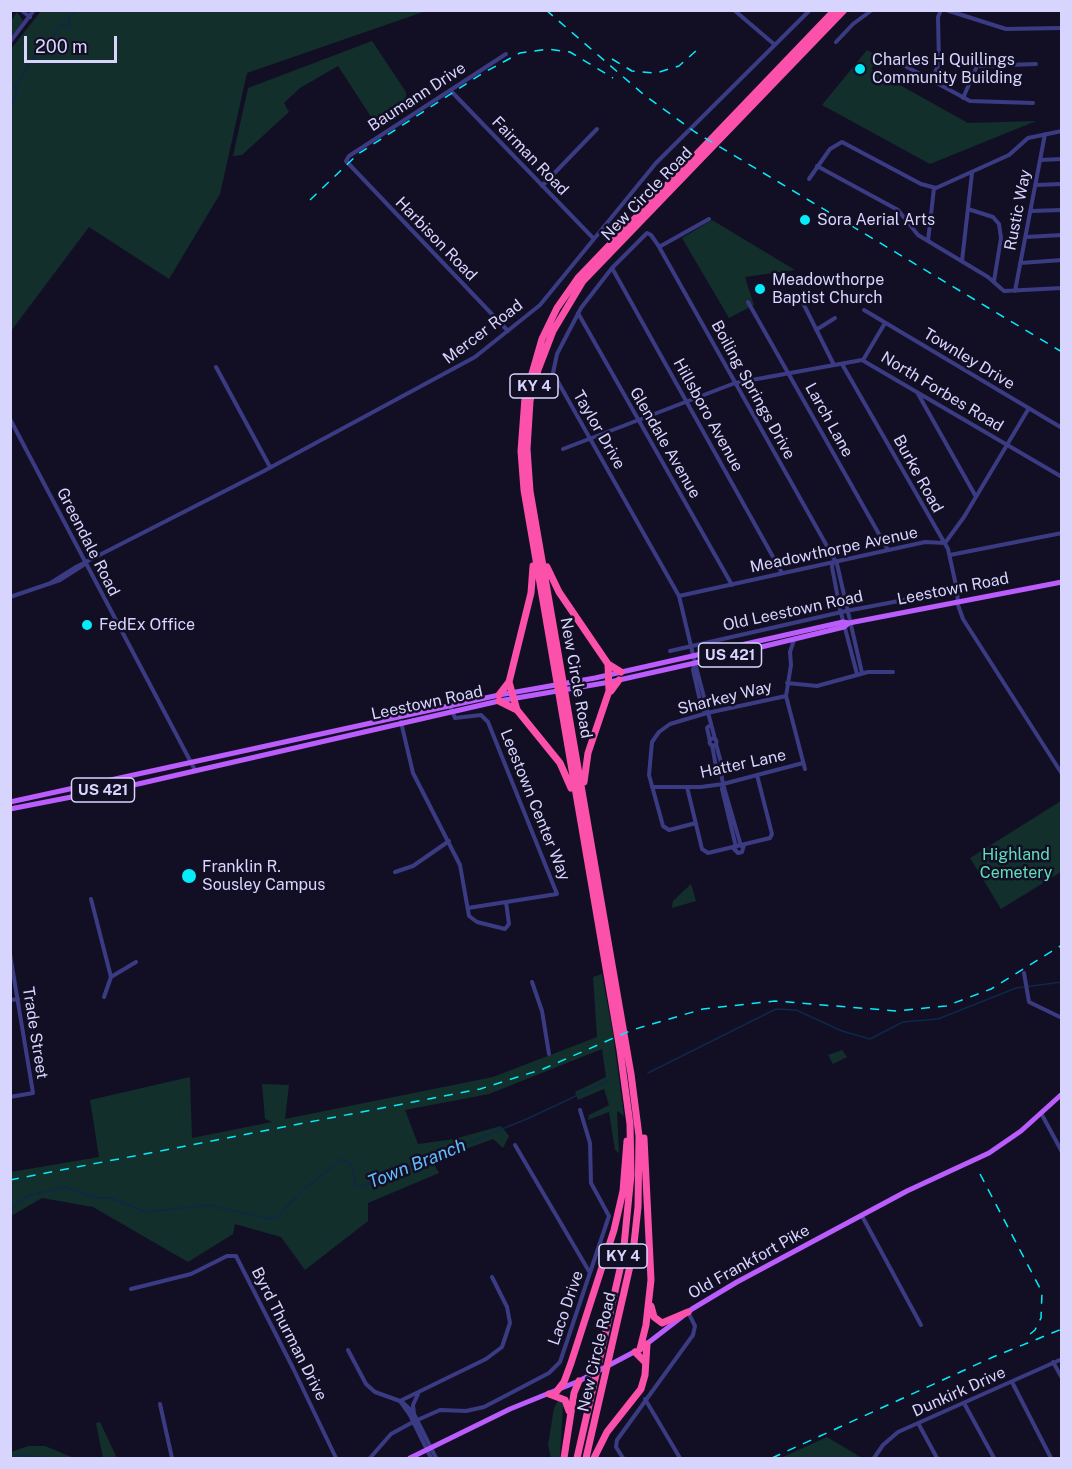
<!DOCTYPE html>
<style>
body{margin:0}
#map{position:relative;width:1072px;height:1469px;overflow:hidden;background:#120f25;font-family:"Public Sans",sans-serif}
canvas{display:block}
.frame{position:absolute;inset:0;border:12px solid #d7d4fe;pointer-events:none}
.scale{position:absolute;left:24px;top:36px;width:93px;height:27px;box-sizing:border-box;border:3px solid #d7d4fe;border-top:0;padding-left:8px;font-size:18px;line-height:21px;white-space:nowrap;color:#d7d4fe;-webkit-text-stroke:4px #120f25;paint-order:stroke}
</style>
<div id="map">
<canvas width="1072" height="1469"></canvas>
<div class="frame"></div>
<div class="scale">200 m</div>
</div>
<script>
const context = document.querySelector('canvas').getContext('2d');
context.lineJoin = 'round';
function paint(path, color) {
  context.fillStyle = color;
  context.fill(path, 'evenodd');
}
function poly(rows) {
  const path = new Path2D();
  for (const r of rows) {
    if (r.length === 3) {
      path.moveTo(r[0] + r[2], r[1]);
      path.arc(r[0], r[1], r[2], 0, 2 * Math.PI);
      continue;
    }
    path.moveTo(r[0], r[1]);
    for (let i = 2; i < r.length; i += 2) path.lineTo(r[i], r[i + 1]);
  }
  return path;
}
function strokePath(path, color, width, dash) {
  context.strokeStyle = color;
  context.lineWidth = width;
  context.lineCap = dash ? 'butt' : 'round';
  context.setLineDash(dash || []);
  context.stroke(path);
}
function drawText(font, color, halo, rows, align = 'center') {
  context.font = font + ' "Public Sans",sans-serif';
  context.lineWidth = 5;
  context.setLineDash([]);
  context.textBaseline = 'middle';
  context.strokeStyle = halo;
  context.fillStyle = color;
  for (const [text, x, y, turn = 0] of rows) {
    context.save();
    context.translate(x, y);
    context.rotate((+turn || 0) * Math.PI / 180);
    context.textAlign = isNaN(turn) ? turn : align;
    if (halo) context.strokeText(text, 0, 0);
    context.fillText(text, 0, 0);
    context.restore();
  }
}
const green = poly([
 [41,11,41,10,426,11,247,73,220,194,169,279,89,227,11,331,11,49],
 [17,12,23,21,11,38,11,21],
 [372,41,406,92,406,103,400,117,379,129,338,66,300,88,284,103,289,112,242,155,233,156,248,88],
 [867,50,872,53,883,51,871,69,968,123,1036,121,930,164,822,105],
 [712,220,795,270,745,277,754,305,729,318,682,238],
 [1061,801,1061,872,1001,909,970,858],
 [691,884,696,901,672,908,673,901],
 [602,974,613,1034,624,1116,617,1111,619,1153,615,1150,609,1112,588,1120,589,1115,609,1105,604,1089,578,1100,575,1092,606,1077,602,1049,489,1094,405,1110,418,1144,454,1139,501,1126,509,1136,503,1148,493,1139,444,1157,434,1164,439,1173,368,1203,368,1221,305,1270,281,1237,235,1224,233,1234,188,1262,93,1207,42,1198,11,1216,11,1172,99,1157,90,1100,190,1077,192,1138,272,1122,265,1119,262,1084,289,1085,285,1119,493,1077,597,1037,593,977],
 [842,1050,847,1057,833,1064,828,1055],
 [559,1399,563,1404,560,1458,551,1458,548,1445,554,1408],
 [100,1422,117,1458,103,1458,96,1423],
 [827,1437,862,1458,781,1458,794,1452],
 [28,1446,45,1446,74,1458,11,1458,11,1452]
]);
const stream = poly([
 [10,106,17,94,15,87,35,55,55,34,57,27,61,25,68,28,70,25,68,18,78,10],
 [648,1073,776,1009,796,1010,842,1031,870,1039,903,1022,938,1019,1016,988,1062,982],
 [10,1211,17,1203,31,1195,65,1187,96,1198,111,1198,146,1212,208,1205,271,1219,277,1217,304,1189,342,1159,352,1165,355,1184,361,1187,529,1118,610,1080],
 [10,1458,20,1455,50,1458]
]);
const minor = poly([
 [21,10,30,17],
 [734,10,775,45],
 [946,10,1006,29,1062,28],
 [10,42,34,10],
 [836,42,853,24,872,10],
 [506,54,349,156,346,161,508,331],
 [883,54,970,101,1033,103],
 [932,80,939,63,938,17,941,10],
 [450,90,594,239],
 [963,98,977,66,1036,64],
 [1040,160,1062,159],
 [817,166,898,210,918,235,988,277,1004,291,1062,288],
 [809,179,830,149,842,142,921,184,936,188,1009,155,1028,138,1062,131],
 [1036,185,1062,184],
 [542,186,597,129],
 [968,209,993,217,999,224,1001,238,994,281],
 [1031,211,1062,210],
 [1026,237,1062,235],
 [928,241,934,188],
 [659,247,709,219],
 [962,261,972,173],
 [1020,263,1062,260],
 [612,268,782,573],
 [1015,291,1045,134],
 [801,299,834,365],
 [748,302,888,550],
 [864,310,1062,428],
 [578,313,732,585],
 [816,330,835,318],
 [863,360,885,323],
 [842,364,948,549,957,590,958,605,963,619,1062,774],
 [216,367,270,467],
 [917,392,975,495],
 [10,419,195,770],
 [563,449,735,383,862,360,1062,477],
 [950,555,1062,533],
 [833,562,832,567,840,609,857,674],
 [49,584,76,567,262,472,475,357,540,305,656,163,810,10],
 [679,596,925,542,945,543,964,517,1029,408],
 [10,597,60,580,85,564],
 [794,640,790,652,791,665,786,696,805,769],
 [670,651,846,611,957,590],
 [695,663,679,596,553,373,557,354,581,308,612,268,647,233,651,235,658,245,837,564,862,673],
 [787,683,817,686,868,672,893,672],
 [450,706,455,718,481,715,488,722,557,894,468,908],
 [706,713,702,709,693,670,695,663,715,739],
 [401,722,413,773,460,865,469,916,477,922,505,929,509,924,506,902],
 [709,726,707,728,710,741],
 [713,742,3.5],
 [716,744,723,770,721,773,723,784,741,846],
 [712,745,717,772,721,773],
 [723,784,722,789,736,847],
 [652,787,701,787,723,784,803,763],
 [687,787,702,849,708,853,770,838,772,834,757,775],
 [696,823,669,830,663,826,649,775,652,742,659,732,670,724,707,713,786,696],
 [733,848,738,853,742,852,744,845],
 [395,872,413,866,449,841],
 [91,899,111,977],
 [10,954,33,1093,10,1097],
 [1024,973,1029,1002,1062,1018],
 [532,982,542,1011,549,1054],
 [104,997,111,977,136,962],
 [10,1000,18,999],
 [1041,1113,1062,1152],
 [515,1145,590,1273],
 [862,1216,921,1325],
 [131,1289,191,1274,227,1256,236,1256,293,1368,336,1458],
 [348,1350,366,1384,375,1392,400,1401,486,1359,502,1347,510,1323,507,1307,492,1277],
 [1053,1362,1062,1378],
 [1012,1382,1051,1458],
 [418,1394,413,1405,414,1414,436,1458],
 [645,1399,680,1458],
 [400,1401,410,1415,431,1458],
 [401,1401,413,1412],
 [964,1403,994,1458],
 [160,1404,172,1458],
 [918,1423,937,1458],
 [370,1458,391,1434,413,1422,440,1410,466,1411,484,1407,549,1373,560,1362,609,1216,591,1183,590,1143,580,1110],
 [623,1458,616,1447,617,1440,693,1335,695,1326,688,1312],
 [874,1458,883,1445,898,1432,1062,1359]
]);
const major = poly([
 [10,802,499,695,595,678,843,622,849,623],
 [10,809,138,784,499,701,610,682,695,663,844,627,849,623,1062,582],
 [644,1346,692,1309,737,1282,907,1191,989,1153,1021,1131,1062,1094],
 [410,1458,510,1409,579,1381,636,1351]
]);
const highway = poly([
 [547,567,559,592,608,664,621,672],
 [509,682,517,710],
 [611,691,619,680],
 [499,695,509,682,531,593,533,566],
 [499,701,517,710,560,763,571,788],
 [584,782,588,753,609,691,608,664],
 [651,1306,654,1317,662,1323,688,1312],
 [640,1349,646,1325,651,1280,644,1138],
 [635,1352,645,1362],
 [557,1391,564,1382,571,1363,614,1230,623,1191,627,1141],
 [549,1394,565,1400,569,1411],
 [564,1458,574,1393,579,1381],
 [577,1458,623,1256,631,1175,630,1124,620,1050,524,490,521,451,525,398,542,339,557,308,578,278,835,10],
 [586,1458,633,1253,638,1207,639,1136,631,1074,530,491,527,449,530,401,538,370,553,331,583,281,844,10],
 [594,1458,607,1432,641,1389,645,1375,647,1344]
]);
const rail = poly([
 [546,10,643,94,695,132,1062,352],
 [612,59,632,71,656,73,679,66,697,50],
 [310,200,358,154,483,73,520,53,548,49,570,52,613,78],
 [980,1174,1042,1292,1041,1318,1035,1330,1024,1339],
 [10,1180,480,1089,543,1069,632,1030,703,1009,775,1001,896,1011,946,1006,991,989,1062,945],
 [772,1458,993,1357,1062,1329]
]);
const markers = [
 [860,69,6,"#05ecf9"],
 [805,220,6,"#05ecf9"],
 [760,289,6,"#05ecf9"],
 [87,625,6,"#05ecf9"],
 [189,876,8,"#05ecf9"]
];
const shields = [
 [534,386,48],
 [730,655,63],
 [103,790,63],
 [623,1256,48]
];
const shieldNames = [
 ["KY 4",534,386],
 ["US 421",730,655],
 ["US 421",103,790],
 ["KY 4",623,1256]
];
const poiNames = [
 ["Charles H Quillings",872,60],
 ["Community Building",872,78],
 ["Sora Aerial Arts",817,220],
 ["Meadowthorpe",772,280],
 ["Baptist Church",772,298],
 ["FedEx Office",99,625],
 ["Franklin R.",202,867],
 ["Sousley Campus",202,885]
];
const streetNames = [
 ["Baumann Drive",417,97,-33],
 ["Fairman Road",530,156,46],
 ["New Circle Road",647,194,-46],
 ["Rustic Way",1018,210,-79],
 ["Harbison Road",436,239,46],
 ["Mercer Road",483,332,-37],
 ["Townley Drive",969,359,31],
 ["Boiling Springs Drive",753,390,61],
 ["North Forbes Road",942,392,31],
 ["Hillsboro Avenue",708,415,61],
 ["Larch Lane",829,420,61],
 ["Taylor Drive",599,430,60],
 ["Glendale Avenue",665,443,60],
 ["Burke Road",918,474,61],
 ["Greendale Road",88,542,63],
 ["Meadowthorpe Avenue",834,550,-12],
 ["Leestown Road",953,589,-11],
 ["Old Leestown Road",793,611,-12],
 ["New Circle Road",576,678,80],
 ["Sharkey Way",725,698,-14],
 ["Leestown Road",427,703,-12],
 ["Hatter Lane",743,764,-12],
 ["Leestown Center Way",535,805,68],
 ["Trade Street",35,1033,81],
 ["Old Frankfort Pike",749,1262,-29],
 ["Laco Drive",566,1308,-71],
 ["Byrd Thurman Drive",289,1334,63],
 ["New Circle Road",597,1352,-77],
 ["Dunkirk Drive",959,1392,-24]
];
const parkNames = [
 ["Highland",1016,855],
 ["Cemetery",1016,873]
];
const waterNames = [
 ["Town Branch",417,1164,-22]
];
paint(green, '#122f2c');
strokePath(stream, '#0f2749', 1.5);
strokePath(minor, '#3b3b83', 4);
strokePath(major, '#ba5dfc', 5);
strokePath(highway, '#fc51aa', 7);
strokePath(rail, '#05ecf9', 1.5, [9, 8]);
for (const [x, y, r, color] of markers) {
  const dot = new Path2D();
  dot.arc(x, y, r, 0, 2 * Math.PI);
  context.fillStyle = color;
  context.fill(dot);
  strokePath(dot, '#120f25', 2);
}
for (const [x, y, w] of shields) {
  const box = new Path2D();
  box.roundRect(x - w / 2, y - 12, w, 24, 4.5);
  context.fillStyle = '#120f25';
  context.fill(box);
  strokePath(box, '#d7d4fe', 1.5);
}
drawText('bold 15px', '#d7d4fe', null, shieldNames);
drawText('16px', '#d7d4fe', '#120f25', poiNames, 'left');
drawText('16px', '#d7d4fe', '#120f25', streetNames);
drawText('16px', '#61ddb9', '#120f25', parkNames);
drawText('italic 18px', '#64bcfc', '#120f25', waterNames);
</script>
